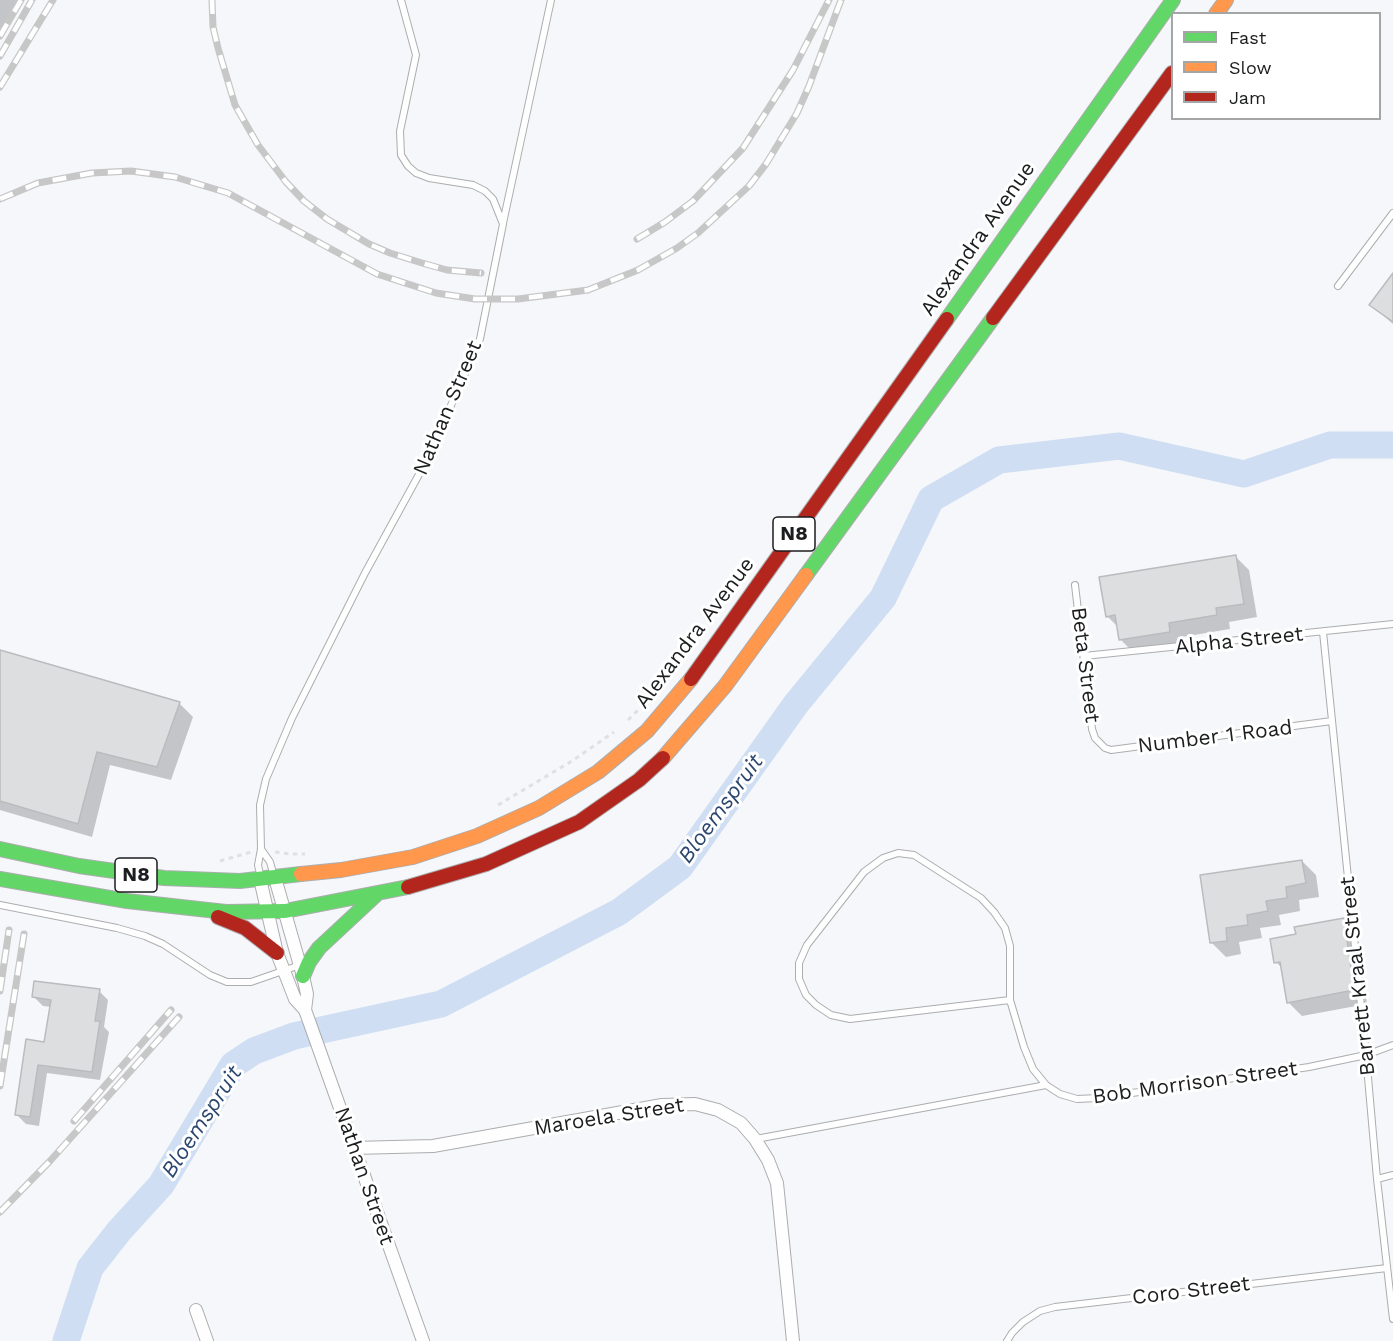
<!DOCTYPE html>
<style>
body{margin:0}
#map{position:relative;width:1393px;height:1341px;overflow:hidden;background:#f5f7fa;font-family:"Work Sans",sans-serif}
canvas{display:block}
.legend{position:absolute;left:1171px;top:12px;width:210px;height:108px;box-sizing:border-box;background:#fff;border:2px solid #a4a5a5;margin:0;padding:8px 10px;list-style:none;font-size:18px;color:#1c1d1e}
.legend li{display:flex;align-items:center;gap:12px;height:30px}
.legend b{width:30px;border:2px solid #a4a5a5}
</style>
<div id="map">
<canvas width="1393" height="1341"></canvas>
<ul class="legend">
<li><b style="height:8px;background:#63d668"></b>Fast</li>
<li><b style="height:8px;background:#ff974d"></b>Slow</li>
<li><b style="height:8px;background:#b3261e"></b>Jam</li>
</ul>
</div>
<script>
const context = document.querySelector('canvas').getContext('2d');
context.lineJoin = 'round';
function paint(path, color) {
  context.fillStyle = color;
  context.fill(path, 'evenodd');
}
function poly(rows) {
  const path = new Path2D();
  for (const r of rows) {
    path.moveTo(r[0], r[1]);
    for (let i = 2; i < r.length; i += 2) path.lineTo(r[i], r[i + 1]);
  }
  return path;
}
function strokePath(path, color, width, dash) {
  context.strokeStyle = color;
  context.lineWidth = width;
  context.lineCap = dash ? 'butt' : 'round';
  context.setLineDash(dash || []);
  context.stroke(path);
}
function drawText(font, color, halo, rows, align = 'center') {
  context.font = font + ' "Work Sans",sans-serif';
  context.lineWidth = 6;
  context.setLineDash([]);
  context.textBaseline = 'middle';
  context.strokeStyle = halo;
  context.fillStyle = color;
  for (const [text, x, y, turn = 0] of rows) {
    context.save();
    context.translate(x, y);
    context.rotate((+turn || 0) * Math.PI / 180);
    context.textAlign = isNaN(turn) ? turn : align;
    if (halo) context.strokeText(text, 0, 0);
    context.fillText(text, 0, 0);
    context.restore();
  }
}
const shadow = poly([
 [0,0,21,0,0,36],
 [1393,276,1393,324,1371,305],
 [1235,556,1249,570,1257,617,1229,622,1230,629,1182,637,1183,645,1134,653,1120,639,1119,628,1107,616],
 [0,652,179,703,193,717,171,780,110,765,92,837,0,810],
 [1302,861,1316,875,1319,897,1299,900,1300,911,1279,915,1281,925,1260,928,1262,938,1239,942,1241,954,1226,957,1212,943,1202,876],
 [1343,920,1357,934,1367,1004,1302,1016,1288,1002,1283,969,1276,962,1297,935],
 [99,991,108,1000,104,1027,109,1032,100,1080,47,1073,39,1126,26,1124,17,1115,46,1043,51,1007,43,1006,34,997]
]);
const river = poly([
 [66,1341,90,1268,119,1231,161,1185,233,1065,254,1051,294,1036,441,1004,619,912,680,867,796,704,883,598,931,499,999,460,1119,446,1244,474,1330,445,1393,445]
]);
const building = poly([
 [1393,273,1393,322,1369,305,1393,273],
 [1236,555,1244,604,1216,608,1217,615,1169,623,1170,632,1119,640,1115,615,1106,617,1099,577,1236,555],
 [0,650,180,702,157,767,97,752,78,824,0,801,0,650],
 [1302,860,1306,883,1286,887,1287,898,1266,901,1268,911,1247,915,1248,925,1226,928,1227,941,1210,943,1200,875,1302,860],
 [1344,918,1354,990,1287,1003,1280,962,1274,963,1270,939,1296,934,1294,927,1344,918],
 [34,981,100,989,95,1021,100,1021,92,1072,38,1065,30,1117,15,1115,26,1039,44,1042,51,1000,32,997,34,981]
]);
const path = poly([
 [628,720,638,710],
 [498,805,572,761,614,732],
 [275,852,291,854,305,854],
 [220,861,251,852]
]);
const lane = poly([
 [503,223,551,0],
 [1338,286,1393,213],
 [1075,585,1092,729,1095,738,1105,748,1111,750,1332,721],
 [1323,632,1366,1055,1377,1179,1393,1319],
 [1084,656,1393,624],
 [261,849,270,862,273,873],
 [260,874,258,865,261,849,260,805,266,779,292,718,365,573,428,458,480,339,503,224,493,199,485,191,473,185,429,178,416,173,408,166,401,155,400,131,416,55,401,0],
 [0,905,117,928,145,936,163,944,210,975,227,982,251,982,300,965],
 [1010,1000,850,1019,831,1015,816,1005,806,995,799,979,799,963,807,945,864,872,883,858,898,853,914,855,981,898,994,912,1005,928,1010,946,1010,1000,1024,1047,1033,1069,1046,1085,1060,1094,1077,1099,1098,1098,1309,1067,1366,1055,1393,1045],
 [756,1139,1046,1085],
 [1377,1179,1393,1175],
 [1007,1341,1012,1333,1023,1322,1040,1311,1055,1307,1387,1268]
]);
const street = poly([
 [275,878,303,976,307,994,305,1010],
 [260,879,277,953,295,999,305,1010,309,1021,423,1341],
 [353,1148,433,1146,662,1105,695,1104,718,1110,741,1123,755,1139,768,1160,777,1183,793,1341],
 [196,1310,207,1341]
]);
const fast = poly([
 [947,319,1173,0],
 [806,575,993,318],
 [0,849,79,866,164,878,240,881,301,874],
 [0,879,127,901,226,912,285,911,408,887],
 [303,976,309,962,319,948,377,894]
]);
const slow = poly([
 [1216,14,1226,0],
 [663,758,725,686,806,575],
 [301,874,341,870,413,857,477,836,539,808,598,772,647,731,691,679]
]);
const jam = poly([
 [993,318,1172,73],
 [691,679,947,319],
 [408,887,486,864,579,822,639,780,663,758],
 [218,917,245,928,277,953]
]);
const rail = poly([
 [212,0,213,27,218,48,235,105,258,145,286,182,304,201,327,219,369,244,390,253,422,263,447,270,481,273],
 [0,36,21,0],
 [0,56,32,0],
 [0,87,53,0],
 [0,199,38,183,92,173,131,171,175,177,228,193,377,274,436,293,475,299,518,299,588,290,638,270,677,248,698,233,749,186,766,164,797,113,809,86,841,0],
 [637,239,665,222,693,201,743,148,793,70,829,0],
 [0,991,9,930],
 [0,1086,24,934],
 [74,1121,171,1010],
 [0,1212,50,1161,179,1017]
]);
const shields = [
 [794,534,42],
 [136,875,42]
];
const shieldNames = [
 ["N8",794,534],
 ["N8",136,875]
];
const streetNames = [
 ["Alexandra Avenue",978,239,-55],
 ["Nathan Street",448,408,-67],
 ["Alexandra Avenue",695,633,-53],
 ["Alpha Street",1239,641,-6],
 ["Beta Street",1085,665,83],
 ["Number 1 Road",1215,737,-7],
 ["Barrett Kraal Street",1358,976,-96],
 ["Bob Morrison Street",1195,1083,-8],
 ["Maroela Street",609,1117,-9],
 ["Nathan Street",364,1176,71],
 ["Coro Street",1191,1291,-7]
];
const waterNames = [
 ["Bloemspruit",721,809,-54],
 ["Bloemspruit",202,1122,-57]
];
paint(shadow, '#0003');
strokePath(river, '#cfdef2', 27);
paint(building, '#dcdee0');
strokePath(building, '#babbbd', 1.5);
strokePath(lane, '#acadaf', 8);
strokePath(street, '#acadaf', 14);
strokePath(fast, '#acadaf', 16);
strokePath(slow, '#acadaf', 16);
strokePath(jam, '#acadaf', 16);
strokePath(path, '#e0e0e0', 3, [4.5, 4.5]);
strokePath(lane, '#fefefe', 6);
strokePath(street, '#fefefe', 12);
strokePath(fast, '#63d668', 14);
strokePath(slow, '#ff974d', 14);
strokePath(jam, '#b3261e', 14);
strokePath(rail, '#c7c7c8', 7);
strokePath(rail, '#fff', 4.5, [14]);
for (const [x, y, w] of shields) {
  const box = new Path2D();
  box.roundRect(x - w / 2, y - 17, w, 34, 4.5);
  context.fillStyle = '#fff';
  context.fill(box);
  strokePath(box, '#1c1d1e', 1.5);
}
drawText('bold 20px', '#1c1d1e', null, shieldNames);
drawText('21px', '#1c1d1e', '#fff', streetNames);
drawText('italic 22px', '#2c476f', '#fff', waterNames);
</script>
